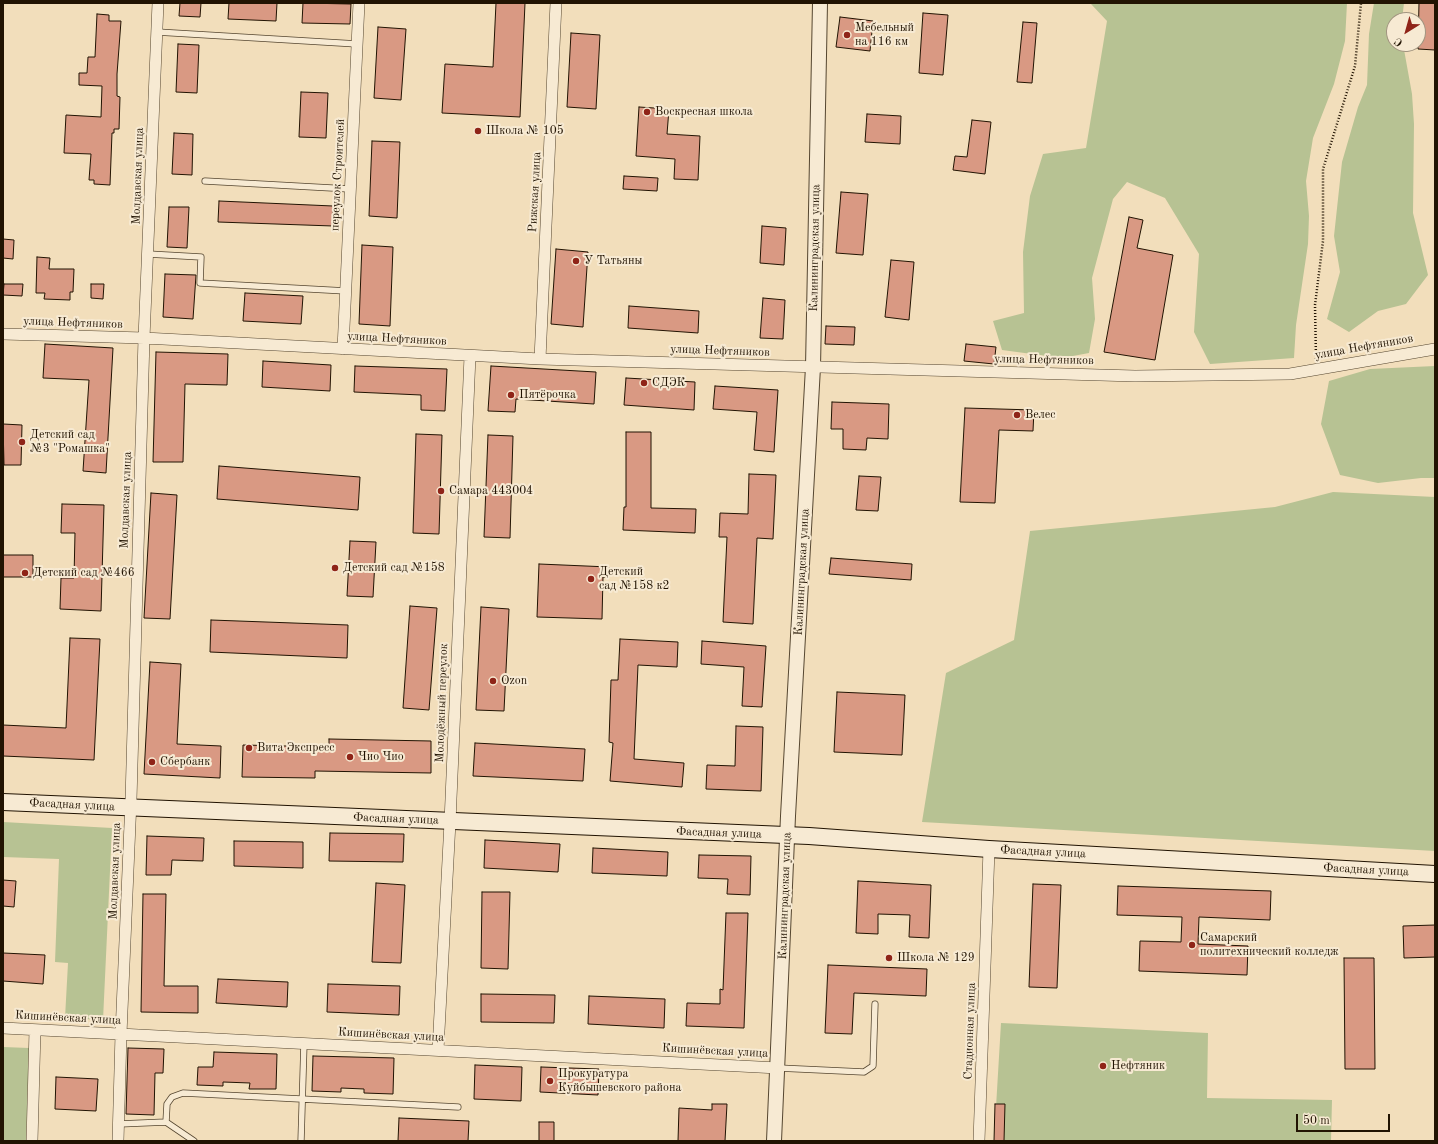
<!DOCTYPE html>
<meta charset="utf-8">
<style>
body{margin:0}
#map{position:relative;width:1438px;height:1144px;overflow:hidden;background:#f2debb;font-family:"Old Standard TT",serif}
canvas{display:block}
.frame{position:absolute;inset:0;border:4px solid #211302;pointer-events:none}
.north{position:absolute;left:1386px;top:12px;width:40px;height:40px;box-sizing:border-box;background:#f7ead3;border:1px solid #a1947f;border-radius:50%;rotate:217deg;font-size:11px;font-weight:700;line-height:16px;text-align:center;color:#211302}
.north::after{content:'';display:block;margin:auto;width:14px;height:18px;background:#8f2418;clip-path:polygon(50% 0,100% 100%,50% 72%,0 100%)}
.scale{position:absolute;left:1296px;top:1114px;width:94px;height:18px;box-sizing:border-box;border:2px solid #211302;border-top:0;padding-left:5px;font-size:12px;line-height:14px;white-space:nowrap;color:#211302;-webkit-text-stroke:3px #f7ead3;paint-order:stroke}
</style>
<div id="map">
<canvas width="1438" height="1144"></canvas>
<div class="frame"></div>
<div class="north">С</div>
<div class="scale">50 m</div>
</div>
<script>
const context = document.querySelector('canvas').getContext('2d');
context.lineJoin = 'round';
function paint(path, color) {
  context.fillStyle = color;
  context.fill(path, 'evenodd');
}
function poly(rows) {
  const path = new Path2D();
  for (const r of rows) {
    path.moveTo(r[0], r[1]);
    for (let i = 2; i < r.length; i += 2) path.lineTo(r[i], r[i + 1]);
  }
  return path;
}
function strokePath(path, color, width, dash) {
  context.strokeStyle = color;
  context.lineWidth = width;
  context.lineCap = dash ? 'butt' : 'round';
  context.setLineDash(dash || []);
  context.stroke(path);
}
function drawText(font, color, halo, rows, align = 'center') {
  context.font = font + ' "Old Standard TT",serif';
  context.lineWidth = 4;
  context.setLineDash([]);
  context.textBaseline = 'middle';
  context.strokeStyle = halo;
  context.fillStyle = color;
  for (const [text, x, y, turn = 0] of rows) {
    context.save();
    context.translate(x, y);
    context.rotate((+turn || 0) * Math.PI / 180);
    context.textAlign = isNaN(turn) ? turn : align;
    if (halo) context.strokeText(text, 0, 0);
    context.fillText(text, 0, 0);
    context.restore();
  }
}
const green = poly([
 [1080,3,1347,3,1345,41,1334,84,1313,138,1306,181,1309,216,1308,244,1296,325,1294,358,1210,364,1194,332,1199,254,1165,198,1127,182,1113,199,1092,278,1095,319,1089,353,1062,358,1002,350,993,321,1024,313,1023,252,1030,196,1043,154,1086,148,1107,21,1091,4],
 [1374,3,1404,3,1402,20,1394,20,1394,44,1403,44,1412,94,1414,124,1413,213,1428,275,1406,304,1378,311,1349,332,1327,319,1340,272,1334,236,1342,162,1358,107,1367,85,1369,34],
 [1435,366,1435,478,1421,478,1378,483,1340,475,1321,424,1329,381,1370,369],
 [1333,492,1435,497,1435,851,922,822,946,673,1014,640,1030,531,1275,507],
 [3,822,112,828,103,1020,65,1018,68,963,55,962,59,859,3,857],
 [1001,1023,1208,1033,1207,1098,1332,1100,1331,1141,994,1141],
 [3,1047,29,1048,26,1141,3,1141]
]);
const building = poly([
 [180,3,201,3,200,17,179,16,180,3],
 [229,3,277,3,276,21,228,19,229,3],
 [303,3,351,4,350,24,302,23,303,3],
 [496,3,525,3,520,117,442,113,445,64,493,67,496,3],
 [1419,3,1435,3,1435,50,1418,49,1419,3],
 [923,13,948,15,943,75,919,73,923,13],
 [97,14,109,15,109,21,121,21,117,74,117,96,120,97,119,129,114,129,114,133,112,133,110,185,94,184,94,180,89,180,91,154,64,153,66,115,101,117,102,86,79,85,79,73,87,73,88,57,95,57,97,14],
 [840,17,873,21,870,51,836,47,840,17],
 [1023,22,1037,23,1032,83,1017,82,1023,22],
 [378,27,406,29,401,100,374,98,378,27],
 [571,33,600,35,596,109,567,107,571,33],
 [178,44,199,45,197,93,176,92,178,44],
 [301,92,328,93,326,138,299,137,301,92],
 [639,107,669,109,667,134,700,136,698,180,674,179,675,159,636,156,639,107],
 [867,114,901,116,900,144,865,142,867,114],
 [972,120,991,122,985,174,953,170,955,156,967,157,972,120],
 [174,133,193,134,192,175,172,174,174,133],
 [372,141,400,142,397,218,369,216,372,141],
 [624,176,658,178,657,191,623,189,624,176],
 [841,192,868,194,863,255,836,253,841,192],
 [219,201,333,206,333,226,218,222,219,201],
 [169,207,189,207,187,248,167,247,169,207],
 [1129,217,1143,220,1137,248,1173,255,1155,360,1104,352,1129,217],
 [762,226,786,228,784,265,760,263,762,226],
 [3,239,14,240,13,259,3,258,3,239],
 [362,245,393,247,390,326,359,324,362,245],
 [556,249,588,252,583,327,551,324,556,249],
 [37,257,50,258,49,269,74,269,73,292,70,292,70,300,44,299,45,293,36,293,37,257],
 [891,260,914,262,909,320,885,317,891,260],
 [165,274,196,275,193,319,163,317,165,274],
 [4,284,23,284,22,296,3,295,4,284],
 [91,284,104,284,103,299,91,298,91,284],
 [245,293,303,296,301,324,243,321,245,293],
 [763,298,785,300,783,339,760,338,763,298],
 [629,306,699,311,698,333,628,328,629,306],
 [826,326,855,327,854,345,825,344,826,326],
 [45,344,113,348,106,473,83,471,89,380,43,378,45,344],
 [966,344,996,347,994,364,964,361,966,344],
 [156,352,228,354,227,385,185,384,183,462,153,462,156,352],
 [263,361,331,365,330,391,262,387,263,361],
 [355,366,447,369,445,411,421,410,421,395,354,392,355,366],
 [491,366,596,372,594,404,516,399,515,412,488,411,491,366],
 [626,378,695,382,694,410,624,405,626,378],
 [715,386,778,390,774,452,754,450,757,412,713,409,715,386],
 [832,402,889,404,888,439,867,438,866,450,843,449,843,429,831,429,832,402],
 [965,408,1034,410,1033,431,999,430,995,503,960,502,965,408],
 [3,424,22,425,21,465,4,465,3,424],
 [626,432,651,432,651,508,696,509,695,533,623,530,624,507,626,507,626,432],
 [416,434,442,435,439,534,413,533,416,434],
 [488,435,513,436,510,538,484,537,488,435],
 [219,466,360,477,358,510,217,499,219,466],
 [749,474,776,475,773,539,757,538,753,624,723,622,727,537,719,537,720,513,748,514,749,474],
 [859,476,881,477,878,511,856,510,859,476],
 [151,493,177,495,170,619,144,618,151,493],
 [62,504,104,505,101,611,60,609,61,578,74,578,75,533,61,533,62,504],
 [350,541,376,542,373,597,347,596,350,541],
 [3,555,33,555,33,577,3,577,3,555],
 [831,558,912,564,911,580,829,574,831,558],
 [539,564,609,567,608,577,603,577,602,619,537,617,539,564],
 [410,606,437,608,429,710,403,708,410,606],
 [481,607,509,609,504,711,476,710,481,607],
 [211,620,348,625,347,658,210,652,211,620],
 [70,638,100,639,94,760,3,756,3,725,66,728,70,638],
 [620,639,678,642,677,667,638,665,634,759,684,763,682,787,610,781,613,743,609,742,611,680,618,680,620,639],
 [702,641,766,646,762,707,742,706,744,667,701,664,702,641],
 [150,662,181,664,177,744,221,746,220,778,144,774,150,662],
 [837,692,905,695,902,755,834,752,837,692],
 [736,726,763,727,761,791,706,789,707,765,735,766,736,726],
 [329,739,431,741,431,773,315,771,315,778,242,777,243,745,329,747,329,739],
 [475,743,585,749,583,781,473,776,475,743],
 [330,833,404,834,403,862,329,861,330,833],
 [147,836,204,838,203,861,172,860,171,875,146,875,147,836],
 [485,840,560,844,558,872,484,868,485,840],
 [234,841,303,842,303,868,234,866,234,841],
 [593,848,668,852,667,876,592,873,593,848],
 [699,855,751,856,750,895,727,894,728,879,698,878,699,855],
 [3,880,16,881,14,907,3,906,3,880],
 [858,881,931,885,929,938,909,937,910,915,878,914,878,934,856,933,858,881],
 [376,883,405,885,401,963,372,962,376,883],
 [1033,884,1061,885,1057,988,1029,987,1033,884],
 [1118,886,1271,891,1270,920,1199,917,1198,944,1248,946,1247,975,1139,971,1140,941,1181,942,1182,917,1117,915,1118,886],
 [482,892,510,892,508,969,481,968,482,892],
 [143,894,166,894,164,986,198,986,198,1013,141,1012,143,894],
 [726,913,748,913,744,1028,686,1026,687,1003,720,1004,720,989,723,990,726,913],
 [1435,925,1435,957,1404,958,1403,926,1435,925],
 [3,953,45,955,43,984,3,981,3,953],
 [1344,958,1374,958,1375,1069,1345,1069,1344,958],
 [828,965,927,969,926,996,854,993,852,1034,825,1033,828,965],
 [218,979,288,982,287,1007,216,1003,218,979],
 [328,984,400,986,399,1015,327,1012,328,984],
 [481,994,555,995,554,1023,481,1022,481,994],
 [589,996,665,999,664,1028,588,1024,589,996],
 [128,1048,164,1049,163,1073,155,1073,154,1115,126,1114,128,1048],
 [214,1052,277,1054,276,1089,249,1089,250,1083,223,1082,223,1086,197,1085,198,1067,213,1067,214,1052],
 [313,1056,394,1058,393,1094,364,1093,364,1089,341,1088,341,1092,312,1091,313,1056],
 [475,1065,522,1067,521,1101,474,1099,475,1065],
 [541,1067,599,1069,598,1095,540,1092,541,1067],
 [56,1077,98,1079,96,1111,55,1109,56,1077],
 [712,1104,727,1104,725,1141,678,1141,679,1108,712,1110,712,1104],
 [995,1104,1005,1104,1004,1141,994,1141,995,1104],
 [399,1118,469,1121,468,1141,398,1141,399,1118],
 [539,1122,554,1122,554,1141,539,1141,539,1122]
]);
const path = poly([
 [1316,359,1315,305,1323,241,1323,169,1355,66,1361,3]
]);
const service = poly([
 [157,32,357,44],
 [205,181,350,189],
 [148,254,201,257,200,283,346,291],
 [778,1068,864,1072,873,1066,875,1004],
 [166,1122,194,1141],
 [119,1124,166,1122,167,1104,172,1097,183,1093,458,1107],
 [301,1141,304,1043]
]);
const minor = poly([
 [3,334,144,338,540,359,1135,376,1290,374,1435,349],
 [343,349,359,3],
 [540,359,556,3],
 [3,1028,778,1068],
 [438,1050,450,822,470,356],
 [32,1141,35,1030],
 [118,1141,121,1034,131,800,144,338,158,3],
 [979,1141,989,849]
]);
const tertiary = poly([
 [774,1141,788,816,813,367,820,3]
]);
const secondary = poly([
 [3,802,809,836,989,849,1435,874]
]);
const markers = [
 [847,35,4,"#8f2418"],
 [647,112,4,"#8f2418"],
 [478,131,4,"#8f2418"],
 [576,261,4,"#8f2418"],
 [644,383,4,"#8f2418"],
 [511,395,4,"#8f2418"],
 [1017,415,4,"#8f2418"],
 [22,442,4,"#8f2418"],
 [441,491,4,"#8f2418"],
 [335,568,4,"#8f2418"],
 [25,573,4,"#8f2418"],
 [591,579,4,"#8f2418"],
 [493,681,4,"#8f2418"],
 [249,748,4,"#8f2418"],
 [350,757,4,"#8f2418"],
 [152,762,4,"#8f2418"],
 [1192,945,4,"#8f2418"],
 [889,958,4,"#8f2418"],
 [1103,1066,4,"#8f2418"],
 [550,1081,4,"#8f2418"]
];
const poiNames = [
 ["Мебельный",855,28],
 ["на 116 км",855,42],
 ["Воскресная школа",655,112],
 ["Школа № 105",486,131],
 ["У Татьяны",584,261],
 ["СДЭК",652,383],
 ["Пятёрочка",519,395],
 ["Велес",1025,415],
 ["Детский сад",30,435],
 ["№3 \"Ромашка\"",30,449],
 ["Самара 443004",449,491],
 ["Детский сад №158",343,568],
 ["Детский",599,572],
 ["сад №158 к2",599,586],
 ["Детский сад №466",33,573],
 ["Ozon",501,681],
 ["Вита Экспресс",257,748],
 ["Чио Чио",358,757],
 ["Сбербанк",160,762],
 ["Самарский",1200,938],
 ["политехнический колледж",1200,952],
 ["Школа № 129",897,958],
 ["Нефтяник",1111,1066],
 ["Прокуратура",558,1074],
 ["Куйбышевского района",558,1088]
];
const streetNames = [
 ["переулок Строителей",338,175,-87],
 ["Молдавская улица",138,176,-88],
 ["Рижская улица",535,192,-87],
 ["Калининградская улица",815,248,-89],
 ["улица Нефтяников",73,323,2],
 ["улица Нефтяников",397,339,3],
 ["улица Нефтяников",1364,347,-10],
 ["улица Нефтяников",720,351,2],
 ["улица Нефтяников",1044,360,1],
 ["Молдавская улица",126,500,-88],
 ["Калининградская улица",802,572,-87],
 ["Молодёжный переулок",442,703,-88],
 ["Фасадная улица",72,805,3],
 ["Фасадная улица",396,819,2],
 ["Фасадная улица",719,833,2],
 ["Фасадная улица",1043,852,3],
 ["Фасадная улица",1366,870,3],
 ["Молдавская улица",115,871,-88],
 ["Калининградская улица",785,896,-88],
 ["Кишинёвская улица",68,1018,3],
 ["Стадионная улица",970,1031,-88],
 ["Кишинёвская улица",391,1035,3],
 ["Кишинёвская улица",715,1051,3]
];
paint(green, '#b7c293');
paint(building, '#d99983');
strokePath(building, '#211302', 1);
strokePath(service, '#554630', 7);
strokePath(minor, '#554630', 12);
strokePath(tertiary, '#554630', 16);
strokePath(secondary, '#211302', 18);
strokePath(path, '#211302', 2.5, [1, 2]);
strokePath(service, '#f7ead3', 5.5);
strokePath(minor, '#f7ead3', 11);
strokePath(tertiary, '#f7ead3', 14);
strokePath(secondary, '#f7ead3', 16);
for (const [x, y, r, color] of markers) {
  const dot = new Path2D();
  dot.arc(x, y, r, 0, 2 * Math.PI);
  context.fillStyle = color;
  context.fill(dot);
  strokePath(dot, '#f7ead3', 1.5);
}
drawText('12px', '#211302', '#f7ead3', poiNames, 'left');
drawText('12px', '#211302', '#f7ead3', streetNames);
</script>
